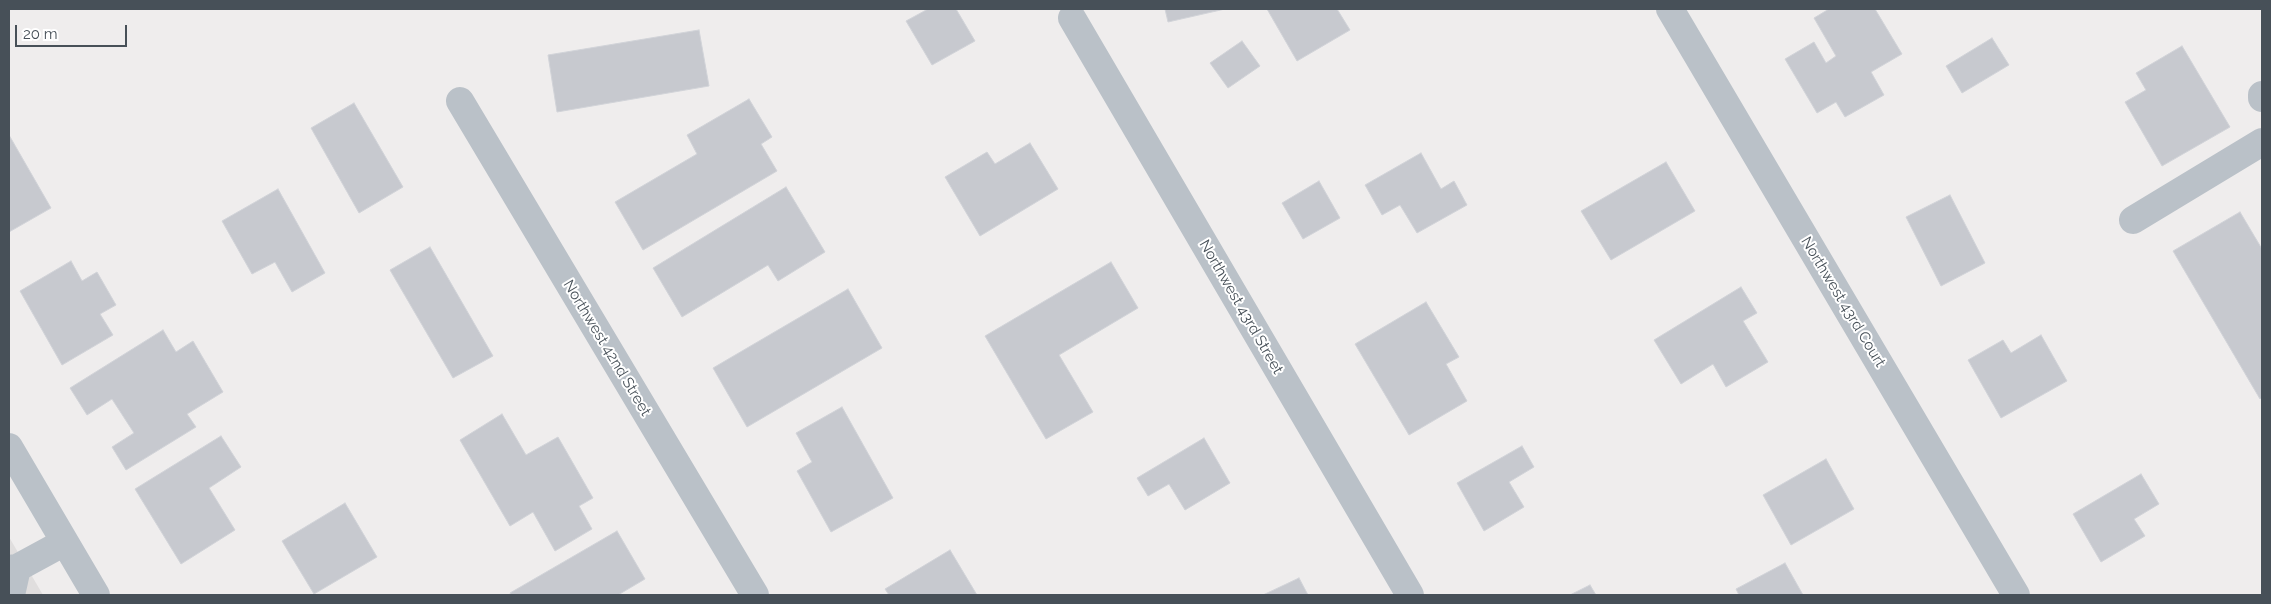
<!DOCTYPE html>
<style>
body{margin:0}
#map{position:relative;width:2271px;height:604px;overflow:hidden;background:#efeded;font-family:Raleway,sans-serif}
canvas{display:block}
.frame{position:absolute;inset:0;border:10px solid #475058;pointer-events:none}
.scale{position:absolute;left:15px;top:25px;width:112px;height:22px;box-sizing:border-box;border:2px solid #475058;border-top:0;padding-left:6px;font-size:15px;line-height:18px;white-space:nowrap;color:#475058;-webkit-text-stroke:4px #fff;paint-order:stroke}
</style>
<div id="map">
<canvas width="2271" height="604"></canvas>
<div class="frame"></div>
<div class="scale">20 m</div>
</div>
<script>
const context = document.querySelector('canvas').getContext('2d');
context.lineJoin = 'round';
function paint(path, color) {
  context.fillStyle = color;
  context.fill(path, 'evenodd');
}
function poly(rows) {
  const path = new Path2D();
  for (const r of rows) {
    path.moveTo(r[0], r[1]);
    for (let i = 2; i < r.length; i += 2) path.lineTo(r[i], r[i + 1]);
  }
  return path;
}
function strokePath(path, color, width, dash) {
  context.strokeStyle = color;
  context.lineWidth = width;
  context.lineCap = dash ? 'butt' : 'round';
  context.setLineDash(dash || []);
  context.stroke(path);
}
function drawText(font, color, halo, rows, align = 'center') {
  context.font = font + ' Raleway,sans-serif';
  context.lineWidth = 4;
  context.setLineDash([]);
  context.textBaseline = 'middle';
  context.strokeStyle = halo;
  context.fillStyle = color;
  for (const [text, x, y, turn = 0] of rows) {
    context.save();
    context.translate(x, y);
    context.rotate((+turn || 0) * Math.PI / 180);
    context.textAlign = isNaN(turn) ? turn : align;
    if (halo) context.strokeText(text, 0, 0);
    context.fillText(text, 0, 0);
    context.restore();
  }
}
const education = poly([
 [9,537,43,595,9,595]
]);
const building = poly([
 [928,9,956,9,975,41,932,65,906,21,928,9],
 [1165,9,1225,9,1168,22,1165,9],
 [1267,9,1337,9,1350,30,1297,61,1267,9],
 [1829,9,1875,9,1902,54,1871,72,1884,95,1845,117,1836,102,1817,113,1785,59,1814,42,1826,63,1836,56,1814,18,1829,9],
 [699,30,709,86,557,112,548,55,699,30],
 [1992,38,2009,65,1962,93,1946,66,1992,38],
 [1242,41,1260,66,1228,88,1210,63,1242,41],
 [2182,46,2230,127,2162,166,2125,102,2146,90,2136,73,2182,46],
 [749,99,772,137,761,144,777,171,643,250,615,202,697,154,687,135,749,99],
 [354,103,403,187,359,213,311,128,354,103],
 [9,135,51,208,9,232,9,135],
 [1030,143,1058,189,980,236,945,177,987,152,995,164,1030,143],
 [1421,153,1441,189,1454,181,1467,205,1417,233,1400,205,1382,215,1365,185,1421,153],
 [1666,162,1695,211,1611,260,1581,211,1666,162],
 [1319,181,1340,218,1303,239,1282,203,1319,181],
 [786,187,825,252,778,281,768,265,682,317,653,268,786,187],
 [278,189,325,273,292,292,275,262,252,274,222,221,278,189],
 [1950,195,1985,263,1941,286,1906,217,1950,195],
 [2240,212,2262,249,2262,397,2260,399,2173,251,2240,212],
 [430,247,493,356,453,378,390,270,430,247],
 [71,261,82,281,97,272,116,305,100,314,113,335,62,365,20,291,71,261],
 [1111,262,1138,308,1059,355,1093,412,1046,439,985,336,1111,262],
 [1741,287,1757,313,1743,321,1768,362,1726,387,1713,364,1681,384,1654,340,1741,287],
 [848,289,882,348,747,427,713,368,848,289],
 [1426,302,1459,357,1446,364,1467,401,1409,435,1355,344,1426,302],
 [163,330,176,352,193,341,223,392,187,414,196,427,126,470,112,447,134,433,112,399,87,415,70,388,163,330],
 [2041,335,2067,381,2001,418,1968,360,2003,340,2011,353,2041,335],
 [842,407,893,498,831,532,797,471,812,462,796,433,842,407],
 [502,414,526,455,558,437,593,498,579,506,592,529,555,551,533,512,510,526,460,440,502,414],
 [221,436,241,467,209,488,235,530,181,564,135,489,221,436],
 [1204,438,1230,483,1185,510,1169,484,1148,496,1137,478,1204,438],
 [1522,446,1534,467,1509,482,1524,507,1484,531,1457,483,1522,446],
 [1826,459,1854,509,1791,545,1763,495,1826,459],
 [2141,474,2159,504,2134,519,2145,536,2101,562,2073,514,2141,474],
 [345,503,377,557,314,594,282,541,345,503],
 [617,531,645,579,618,595,511,595,510,593,617,531],
 [950,550,977,595,889,595,885,589,950,550],
 [1785,563,1803,595,1739,595,1736,589,1785,563],
 [1299,578,1308,595,1263,595,1299,578],
 [1590,585,1596,595,1570,595,1590,585]
]);
const minor = poly([
 [1670,9,2016,595],
 [1072,18,1410,595],
 [2262,95,2262,98],
 [460,101,755,595],
 [2133,220,2262,142],
 [9,447,96,595],
 [17,568,63,543],
 [9,569,17,568,11,595]
]);
const streetNames = [
 ["Northwest 43rd Court",1843,302,59],
 ["Northwest 43rd Street",1241,307,60],
 ["Northwest 42nd Street",607,348,59]
];
paint(education, '#e0dede');
paint(building, '#c7c9cf');
strokePath(building, '#d1d3d8', 1);
strokePath(minor, '#bac1c8', 28);
drawText('15px', '#475058', '#fff', streetNames);
</script>
